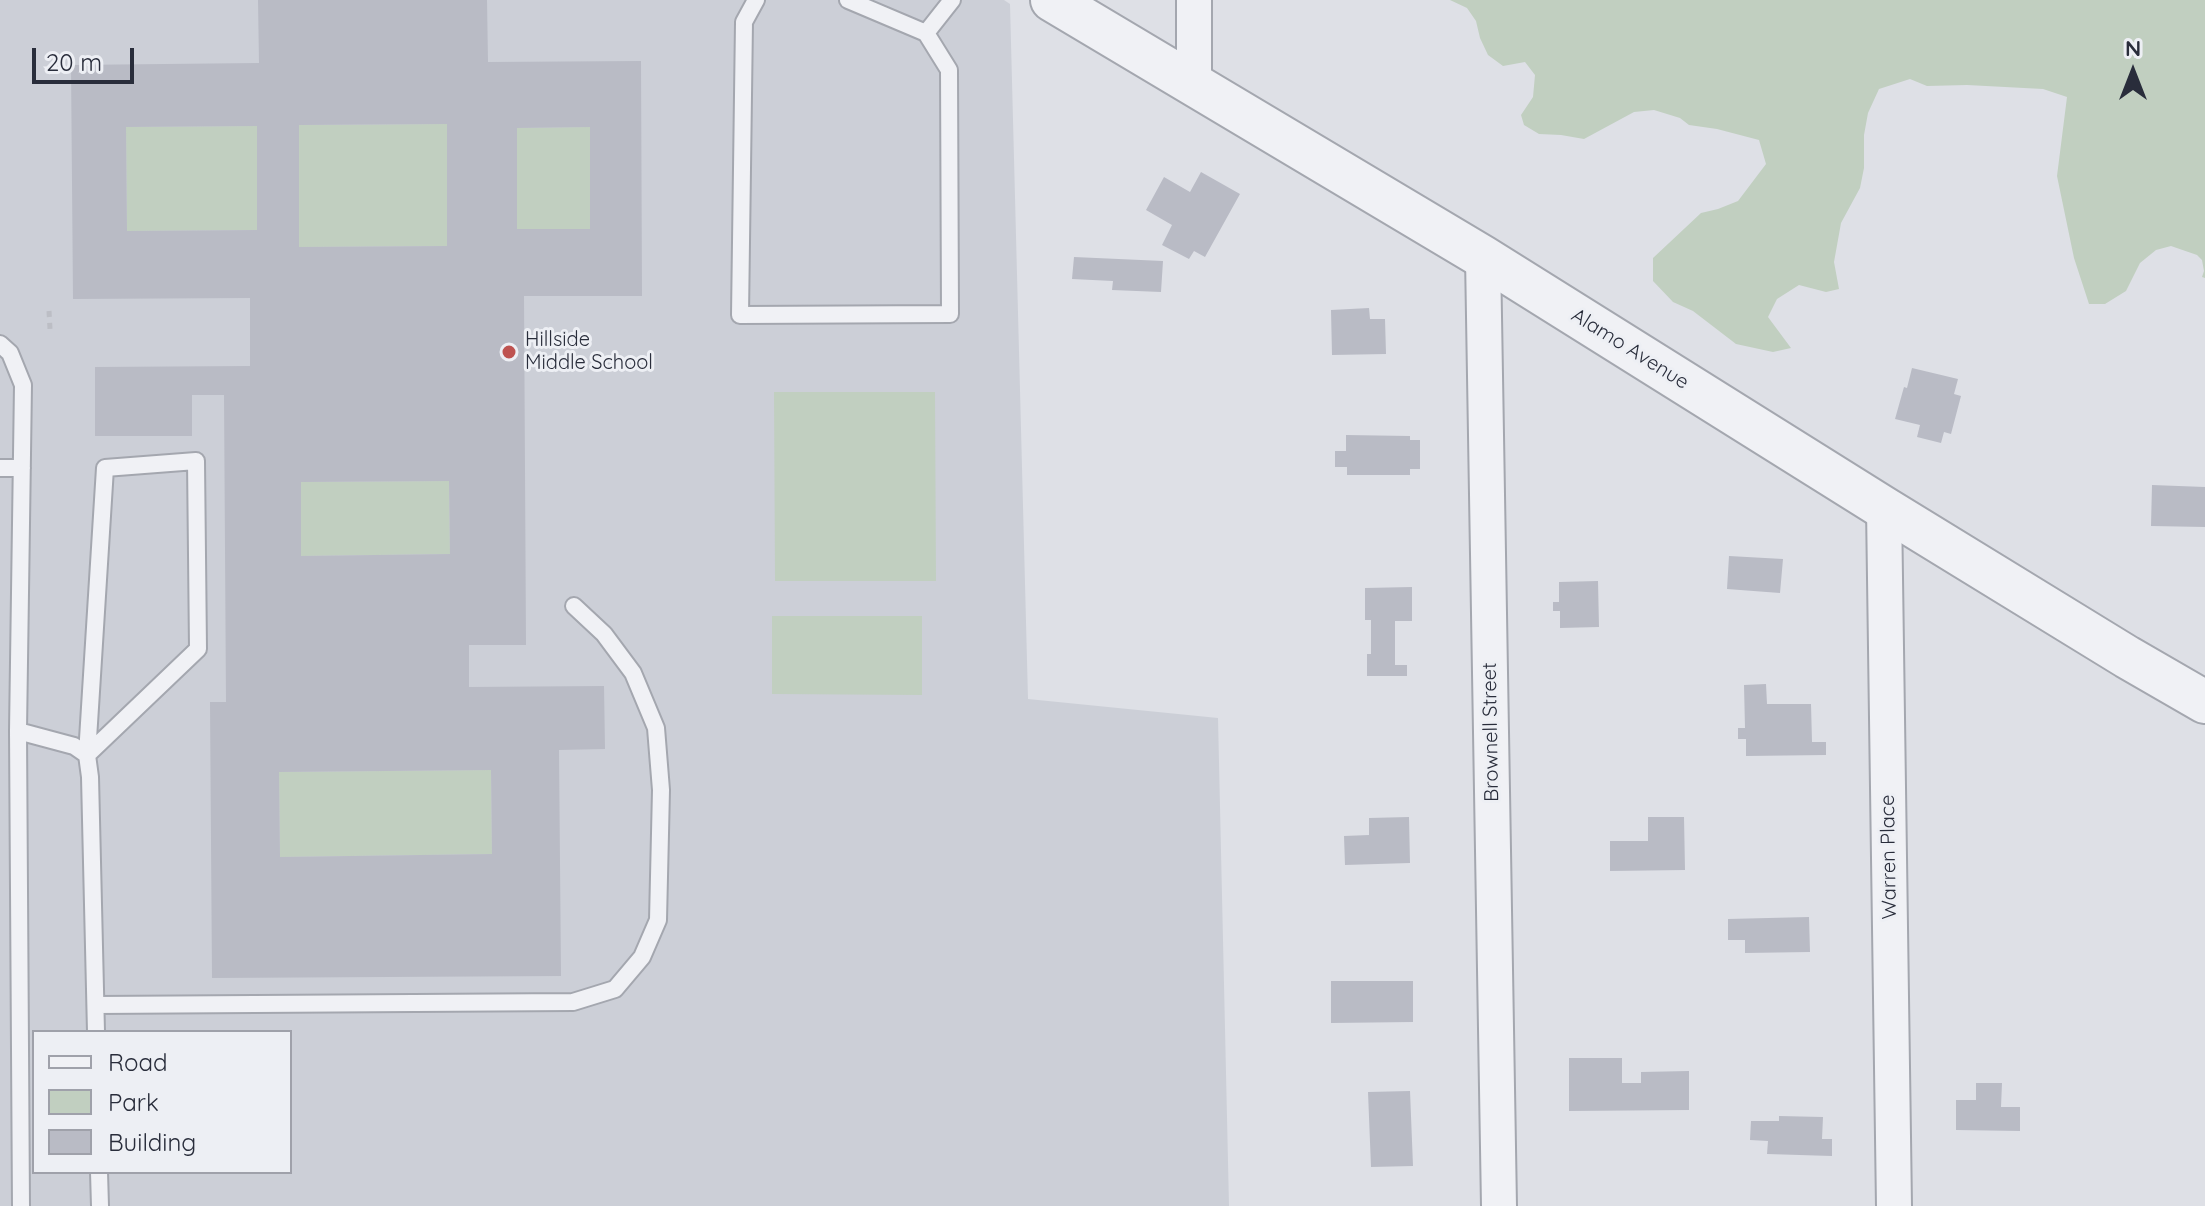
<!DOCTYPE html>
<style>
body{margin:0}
#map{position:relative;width:2205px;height:1206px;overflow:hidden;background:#dee0e6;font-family:Quicksand,sans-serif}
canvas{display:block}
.legend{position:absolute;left:32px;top:1030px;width:260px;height:144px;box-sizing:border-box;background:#edeff4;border:2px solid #9fa1aa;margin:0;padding:10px 14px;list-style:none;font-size:24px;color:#292d3b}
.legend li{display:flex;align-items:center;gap:16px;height:40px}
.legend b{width:40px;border:2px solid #9fa1aa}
.north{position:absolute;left:2093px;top:32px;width:80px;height:80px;-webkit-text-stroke:6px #edeff4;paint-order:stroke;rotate:0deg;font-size:22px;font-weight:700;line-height:32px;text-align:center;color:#292d3b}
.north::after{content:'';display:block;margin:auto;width:28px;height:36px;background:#292d3b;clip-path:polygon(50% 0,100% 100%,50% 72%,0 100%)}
.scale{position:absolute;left:32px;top:48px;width:102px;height:36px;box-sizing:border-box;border:4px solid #292d3b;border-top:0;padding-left:10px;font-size:24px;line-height:28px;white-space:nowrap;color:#292d3b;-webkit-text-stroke:6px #edeff4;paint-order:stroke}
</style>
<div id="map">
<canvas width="2205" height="1206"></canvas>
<ul class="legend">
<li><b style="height:10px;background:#f0f1f5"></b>Road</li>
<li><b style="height:22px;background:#c1cfc0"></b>Park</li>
<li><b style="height:22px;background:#b9bbc5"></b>Building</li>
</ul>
<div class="north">N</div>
<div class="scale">20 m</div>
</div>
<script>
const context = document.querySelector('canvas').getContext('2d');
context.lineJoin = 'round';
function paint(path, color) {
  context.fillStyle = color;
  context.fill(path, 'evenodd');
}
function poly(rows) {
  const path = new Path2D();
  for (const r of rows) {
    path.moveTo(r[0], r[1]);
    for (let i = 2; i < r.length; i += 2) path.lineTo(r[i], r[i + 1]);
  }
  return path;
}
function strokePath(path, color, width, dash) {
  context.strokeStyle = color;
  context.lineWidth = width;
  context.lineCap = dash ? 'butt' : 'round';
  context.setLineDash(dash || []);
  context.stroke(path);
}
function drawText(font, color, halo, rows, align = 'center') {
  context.font = font + ' Quicksand,sans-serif';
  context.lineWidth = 6;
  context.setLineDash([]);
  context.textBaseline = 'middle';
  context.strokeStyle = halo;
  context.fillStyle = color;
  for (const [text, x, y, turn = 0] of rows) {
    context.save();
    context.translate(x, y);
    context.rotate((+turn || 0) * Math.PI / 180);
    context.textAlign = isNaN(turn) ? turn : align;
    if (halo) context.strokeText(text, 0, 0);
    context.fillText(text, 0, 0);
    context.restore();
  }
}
const built = poly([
 [0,0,1004,0,1010,4,1028,699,1218,718,1229,1206,0,1206],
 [34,1032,290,1032,290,1172,34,1172]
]);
const green = poly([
 [1450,0,2205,0,2205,278,2202,277,2204,271,2202,260,2197,255,2171,246,2156,250,2140,263,2126,291,2105,304,2089,304,2074,258,2057,176,2067,97,2043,89,1967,85,1927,86,1910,79,1879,89,1868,113,1864,135,1864,168,1860,188,1841,223,1834,262,1839,289,1826,292,1799,285,1777,299,1768,317,1791,348,1773,352,1736,344,1693,311,1673,302,1653,281,1653,258,1701,213,1718,209,1738,201,1766,164,1759,140,1717,129,1689,125,1680,118,1654,110,1634,112,1584,139,1561,135,1539,134,1524,125,1521,115,1533,97,1535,75,1525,62,1503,66,1488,55,1480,38,1476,21,1467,8],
 [447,124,447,246,299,247,299,125],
 [257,126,257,230,127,231,126,127],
 [590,127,590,229,517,229,517,128],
 [774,392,935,392,936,581,775,581],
 [449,481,450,554,301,556,301,482],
 [772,616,922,616,922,695,772,694],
 [491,770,492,854,280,857,279,772]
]);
const building = poly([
 [258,0,487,0,488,62,641,61,642,296,524,296,526,645,469,645,469,687,604,686,605,749,559,750,561,976,212,978,210,702,226,702,224,395,192,395,192,436,95,436,95,367,250,366,250,298,73,299,71,65,259,63],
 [447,124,447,246,299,247,299,125],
 [257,126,257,230,127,231,126,127],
 [590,127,590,229,517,229,517,128],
 [449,481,450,554,301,556,301,482],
 [491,770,492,854,280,857,279,772],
 [1201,172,1240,194,1205,257,1194,251,1189,259,1162,245,1172,225,1146,210,1164,177,1190,192],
 [1074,257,1163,261,1161,292,1112,290,1113,281,1072,279],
 [1369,308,1370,319,1385,319,1386,354,1332,355,1331,310],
 [1912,368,1958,379,1954,394,1961,396,1951,434,1944,432,1941,443,1917,437,1920,425,1895,419,1904,387,1907,388],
 [1346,435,1410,436,1410,440,1420,440,1420,469,1410,469,1410,475,1347,475,1347,467,1335,467,1335,451,1346,451],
 [2152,485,2205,487,2205,527,2151,526],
 [1729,556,1783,559,1780,593,1727,589],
 [1598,581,1599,627,1560,628,1560,611,1553,611,1553,602,1559,602,1559,582],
 [1412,587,1412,621,1395,621,1395,665,1407,665,1407,676,1367,676,1367,654,1371,654,1371,620,1365,620,1365,588],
 [1766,684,1767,704,1811,704,1812,742,1826,742,1826,755,1746,756,1746,739,1738,739,1738,728,1745,728,1744,685],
 [1409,817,1410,863,1345,865,1344,836,1369,835,1369,818],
 [1648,817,1684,817,1685,870,1610,871,1610,841,1648,841],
 [1809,917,1810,952,1745,953,1745,940,1728,940,1728,919],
 [1331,981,1413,981,1413,1022,1331,1023],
 [1569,1058,1622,1058,1622,1083,1641,1083,1641,1072,1689,1071,1689,1110,1569,1111],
 [1976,1083,2002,1083,2001,1107,2020,1107,2020,1131,1956,1130,1956,1100,1976,1100],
 [1410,1091,1413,1166,1371,1167,1368,1092],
 [1779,1116,1823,1117,1822,1139,1832,1139,1832,1156,1767,1154,1768,1141,1750,1140,1751,1121,1779,1121]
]);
const path = poly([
 [49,311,50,329]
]);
const service = poly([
 [756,0,744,22,740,315,950,314,949,70,926,33,848,0],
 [926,33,952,0],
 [0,344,10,353,23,385,18,731,21,1206],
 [196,461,198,649,87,755,105,468,196,461],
 [0,468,22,468],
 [18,731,74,746,87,755,90,777,96,1032],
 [96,1005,573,1002,615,989,642,957,658,920,661,790,656,728,633,673,604,634,574,606],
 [99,1172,100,1206]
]);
const minor = poly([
 [1194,0,1194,85],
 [1483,257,1499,1206],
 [1884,508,1894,1206]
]);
const tertiary = poly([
 [1052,0,1483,257,1884,508,2127,657,2205,702]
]);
const markers = [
 [509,352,8,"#be5250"]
];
const poiNames = [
 ["Hillside",525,340],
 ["Middle School",525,363]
];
const streetNames = [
 ["Alamo Avenue",1630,349,32],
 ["Brownell Street",1491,732,-91],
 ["Warren Place",1889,857,-91]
];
paint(built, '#cccfd7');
paint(green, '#c1cfc0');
paint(building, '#b9bbc5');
strokePath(service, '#a4a7af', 20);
strokePath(minor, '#a4a7af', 38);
strokePath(tertiary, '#a4a7af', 46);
strokePath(path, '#bcbec5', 5, [6, 6]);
strokePath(service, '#f0f1f5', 16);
strokePath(minor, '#f0f1f5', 34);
strokePath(tertiary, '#f0f1f5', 42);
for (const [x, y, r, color] of markers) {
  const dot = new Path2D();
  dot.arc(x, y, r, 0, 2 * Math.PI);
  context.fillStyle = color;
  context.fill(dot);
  strokePath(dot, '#edeff4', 3);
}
drawText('20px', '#292d3b', '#edeff4', poiNames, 'left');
drawText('20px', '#292d3b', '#edeff4', streetNames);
</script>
